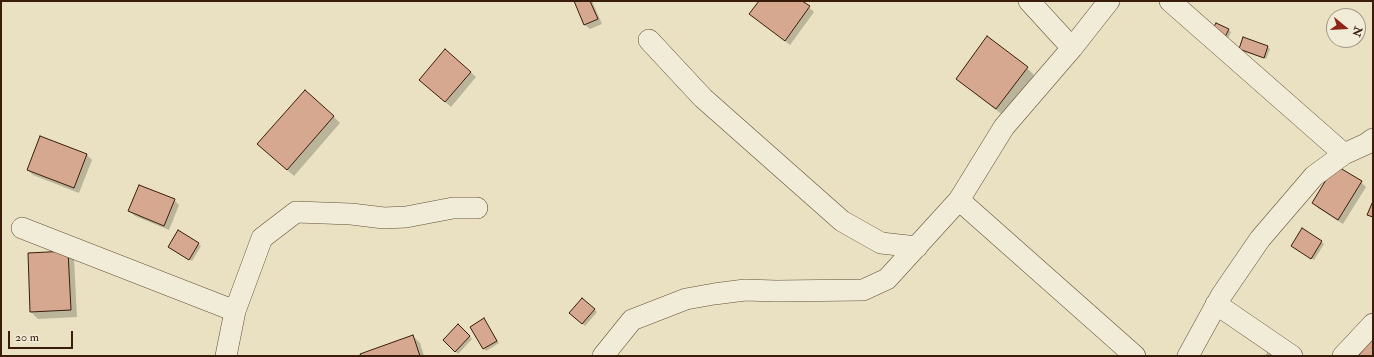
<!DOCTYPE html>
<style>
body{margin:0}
#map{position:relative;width:1374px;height:357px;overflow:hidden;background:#e9e1c2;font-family:"IM FELL Double Pica",serif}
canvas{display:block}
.frame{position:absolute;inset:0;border:2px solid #391d0a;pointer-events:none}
.north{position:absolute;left:1326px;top:8px;width:40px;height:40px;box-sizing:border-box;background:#f1ecd7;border:1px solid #a79985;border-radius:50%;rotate:108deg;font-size:11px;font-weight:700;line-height:16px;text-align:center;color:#391d0a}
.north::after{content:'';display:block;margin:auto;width:14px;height:18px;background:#8f2418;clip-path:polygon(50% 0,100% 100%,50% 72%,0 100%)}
.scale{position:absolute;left:8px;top:331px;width:65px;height:18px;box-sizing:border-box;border:2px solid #391d0a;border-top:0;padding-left:5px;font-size:12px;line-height:14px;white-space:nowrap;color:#391d0a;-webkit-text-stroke:3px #f1ecd7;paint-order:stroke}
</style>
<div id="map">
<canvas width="1374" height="357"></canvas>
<div class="frame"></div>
<div class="north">N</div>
<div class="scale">20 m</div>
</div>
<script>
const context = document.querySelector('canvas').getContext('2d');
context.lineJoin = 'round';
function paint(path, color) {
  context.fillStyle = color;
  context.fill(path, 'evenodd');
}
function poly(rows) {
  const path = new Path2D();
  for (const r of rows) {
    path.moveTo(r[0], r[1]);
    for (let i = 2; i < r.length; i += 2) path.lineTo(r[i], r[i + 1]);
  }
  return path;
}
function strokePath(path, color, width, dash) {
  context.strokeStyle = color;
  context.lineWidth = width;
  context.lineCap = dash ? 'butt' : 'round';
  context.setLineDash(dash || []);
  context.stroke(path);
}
const shadow = poly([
 [575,1,592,1,602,24,590,29,585,25],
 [760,1,801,1,814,12,790,45,751,14],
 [1213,30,1228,30,1231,32,1228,39],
 [988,38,1027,68,1034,75,1004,116,964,85,957,79],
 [1267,47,1270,49,1266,59,1243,51,1240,48],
 [445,50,476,77,451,107,425,85],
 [333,116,340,123,294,176,266,151],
 [40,137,87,155,92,160,79,193,33,175,28,170],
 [1361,182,1366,187,1343,224,1318,208,1313,203],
 [174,200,179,205,169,230,135,216,130,211],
 [1321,242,1324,244,1314,260,1295,248],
 [198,244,201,246,192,261,169,247],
 [67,252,74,259,77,317,38,319,31,312],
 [582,299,597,312,585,326,573,316],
 [486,322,499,343,486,351,484,348],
 [458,325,472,339,458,354,444,340],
 [413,336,420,343,424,356,362,356],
 [1268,351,1277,356,1265,356]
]);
const building = poly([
 [574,1,590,1,598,19,584,25,574,1],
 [759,1,802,1,810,6,785,41,749,14,759,1],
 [1216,23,1229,29,1225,37,1212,30,1216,23],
 [987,36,1028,67,996,109,956,79,987,36],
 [1243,37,1268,46,1264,58,1239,49,1243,37],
 [445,49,471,72,445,102,419,80,445,49],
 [305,90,334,116,287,170,257,144,305,90],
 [40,136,87,154,74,188,27,170,40,136],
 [1335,165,1362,181,1338,220,1312,203,1335,165],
 [139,185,175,199,164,226,128,211,139,185],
 [1373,201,1373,217,1367,215,1373,201],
 [1302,228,1322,241,1311,259,1291,246,1302,228],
 [178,230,199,243,189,260,168,247,178,230],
 [68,251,71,310,30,312,28,253,68,251],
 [582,298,595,309,582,324,569,313,582,298],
 [484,318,497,341,483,349,470,327,484,318],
 [458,324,470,336,455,352,443,340,458,324],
 [413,335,420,356,361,356,360,354,413,335],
 [1373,338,1373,356,1358,356,1373,338]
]);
const street = poly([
 [1029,1,1072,48],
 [1170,1,1344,154],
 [649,40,703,98,842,221,881,243,917,247],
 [959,200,1135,356],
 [22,228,235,311],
 [1216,304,1292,356],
 [226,356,235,311,262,238,296,212,351,214,384,218,406,217,453,208,477,208],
 [603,356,632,320,686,299,714,294,745,290,776,291,863,290,887,279,959,200,1004,127,1072,48,1109,1],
 [1188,356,1221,296,1260,239,1314,176,1344,154,1366,144,1373,139],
 [1343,356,1373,324]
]);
paint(shadow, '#0003');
paint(building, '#d6a88f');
strokePath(building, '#391d0a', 1);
strokePath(street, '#654e38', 22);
strokePath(street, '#f1ecd7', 21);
</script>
